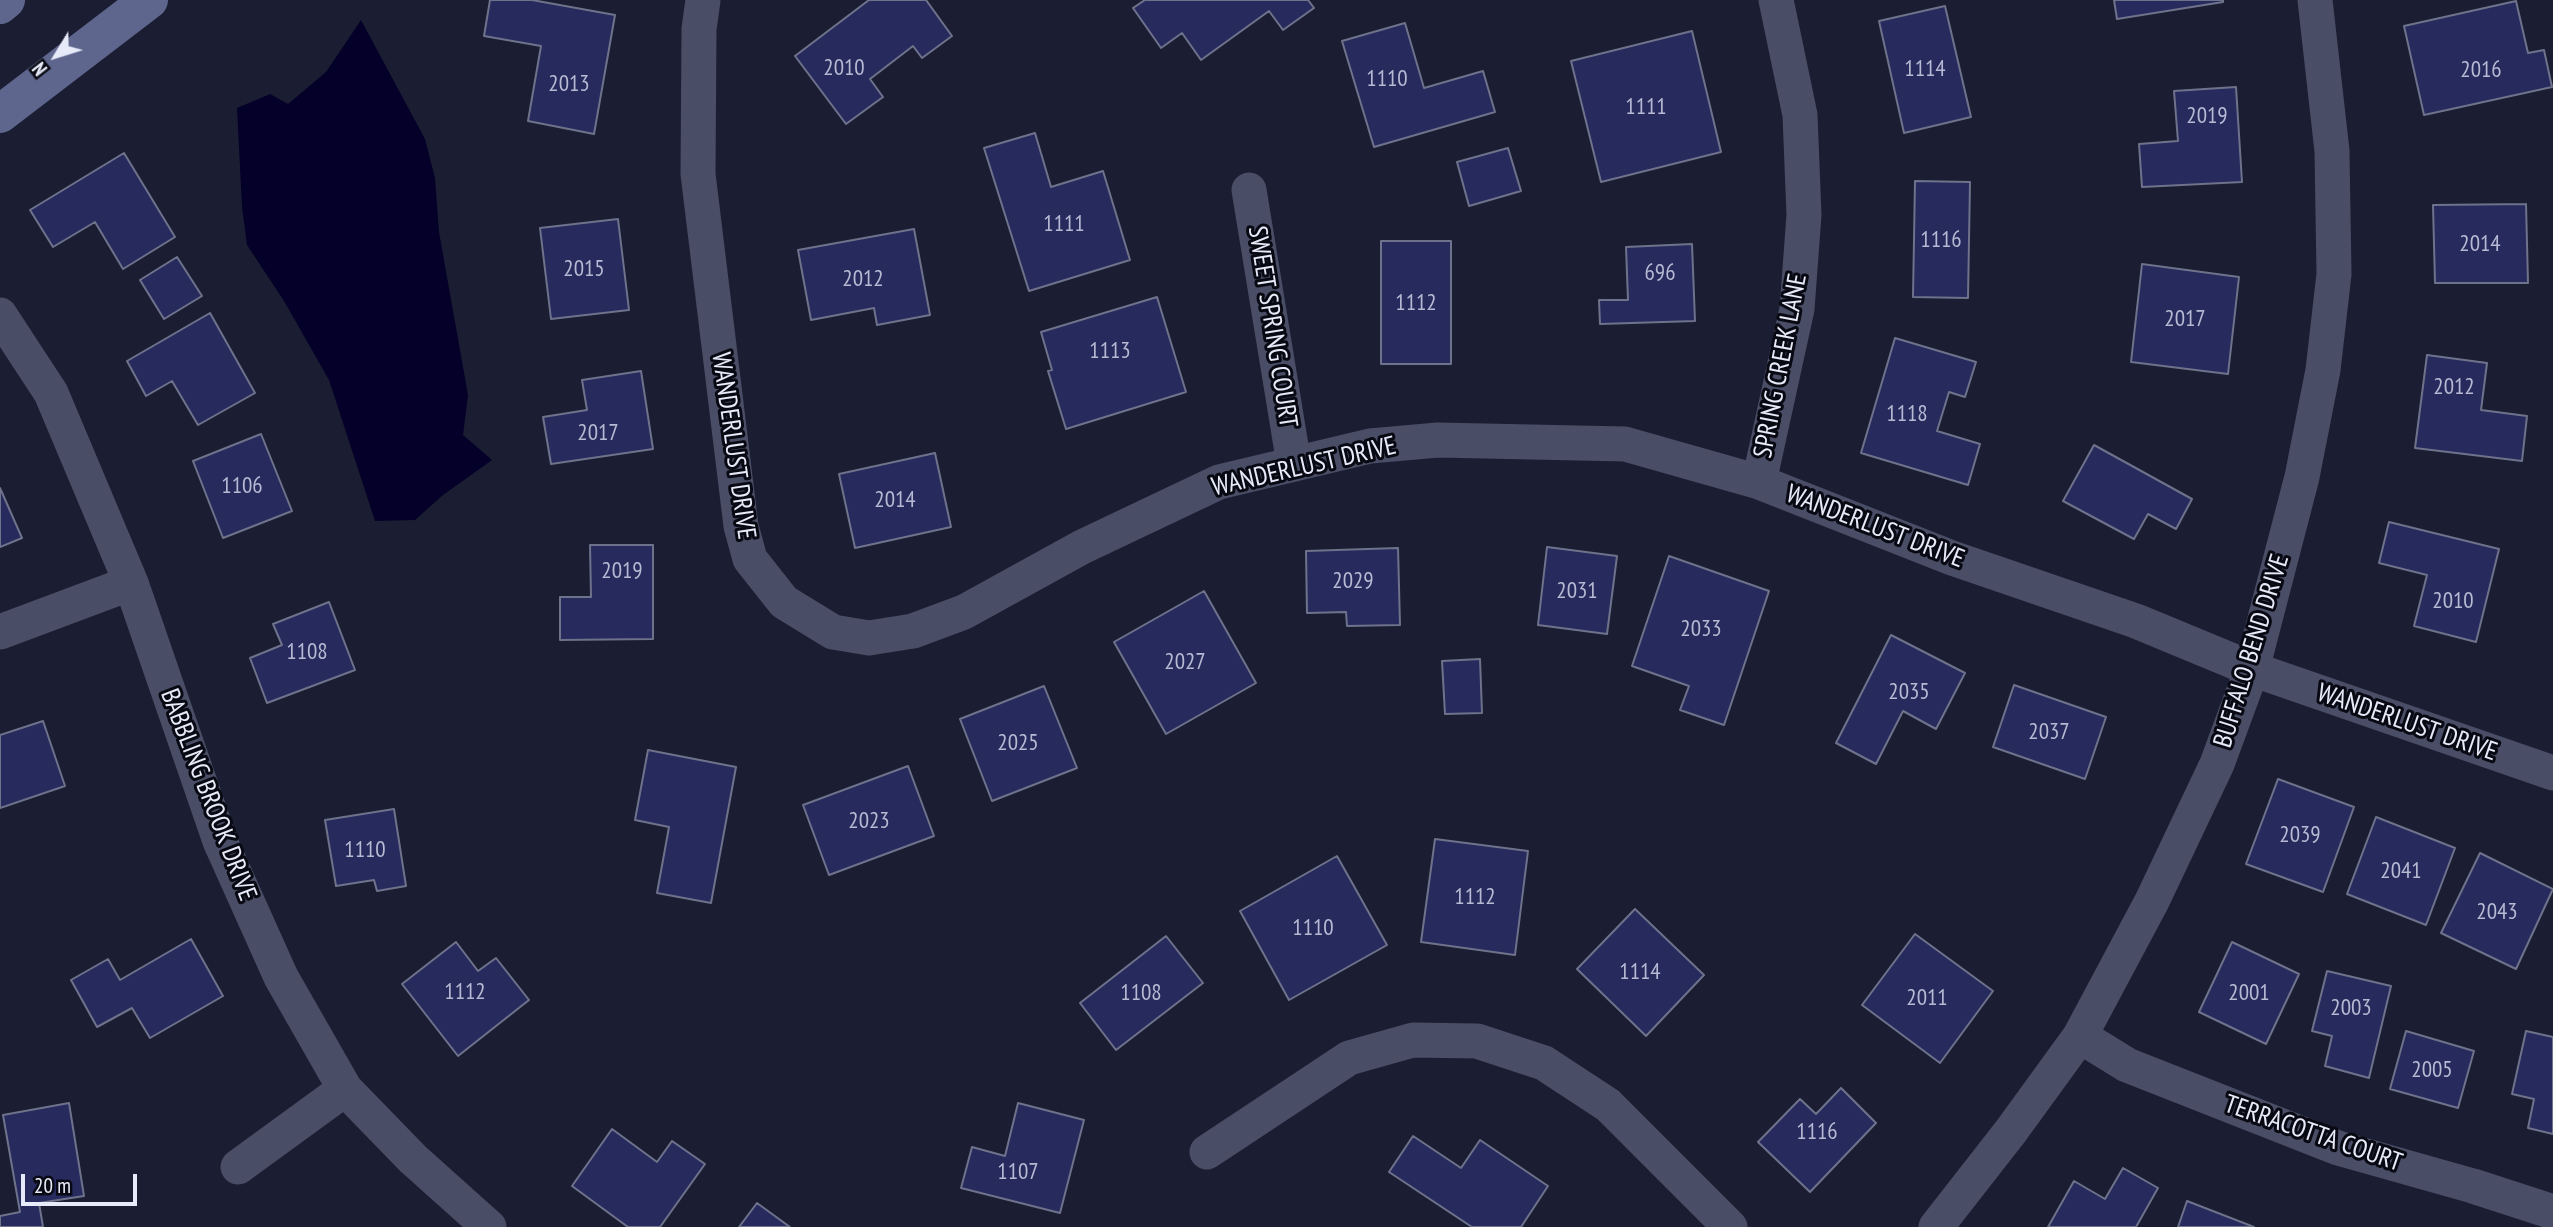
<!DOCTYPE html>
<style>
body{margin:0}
#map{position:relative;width:2553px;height:1227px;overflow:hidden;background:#1b1e32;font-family:"PT Sans Narrow",sans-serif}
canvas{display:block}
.north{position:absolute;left:21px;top:21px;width:70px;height:70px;-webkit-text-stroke:5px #080912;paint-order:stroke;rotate:232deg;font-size:19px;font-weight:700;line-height:28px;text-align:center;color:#e7eaf9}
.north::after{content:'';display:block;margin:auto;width:24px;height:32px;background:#e7eaf9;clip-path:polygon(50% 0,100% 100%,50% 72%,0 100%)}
.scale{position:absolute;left:21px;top:1174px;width:116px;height:32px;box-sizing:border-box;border:4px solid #e7eaf9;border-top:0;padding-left:9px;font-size:21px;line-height:24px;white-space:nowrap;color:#e7eaf9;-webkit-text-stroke:5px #080912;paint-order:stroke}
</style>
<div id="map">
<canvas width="2553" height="1227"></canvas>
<div class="north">N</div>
<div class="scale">20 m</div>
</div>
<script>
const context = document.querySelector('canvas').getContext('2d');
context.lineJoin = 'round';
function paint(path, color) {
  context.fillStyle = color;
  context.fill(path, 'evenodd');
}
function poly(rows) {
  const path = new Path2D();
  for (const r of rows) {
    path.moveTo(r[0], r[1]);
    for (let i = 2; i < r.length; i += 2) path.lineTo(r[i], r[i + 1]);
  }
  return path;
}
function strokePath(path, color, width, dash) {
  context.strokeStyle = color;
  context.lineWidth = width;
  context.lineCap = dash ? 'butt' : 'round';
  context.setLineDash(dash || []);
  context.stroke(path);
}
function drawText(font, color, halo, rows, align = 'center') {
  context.font = font + ' "PT Sans Narrow",sans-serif';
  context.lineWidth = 6;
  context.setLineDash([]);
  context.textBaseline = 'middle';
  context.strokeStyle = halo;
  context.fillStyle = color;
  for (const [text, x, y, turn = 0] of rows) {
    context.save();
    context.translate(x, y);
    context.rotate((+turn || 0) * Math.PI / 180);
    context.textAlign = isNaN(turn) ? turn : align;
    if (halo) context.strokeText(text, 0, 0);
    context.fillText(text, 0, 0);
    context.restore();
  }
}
const water = poly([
 [361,20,425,139,435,178,439,232,468,395,463,435,492,460,443,495,415,520,375,521,329,380,284,301,247,245,242,207,237,108,270,94,288,104,326,72]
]);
const building = poly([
 [490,0,532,0,615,15,594,134,528,121,541,46,484,36,490,0],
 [869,0,926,0,952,36,922,58,913,46,870,79,883,97,846,124,795,56,869,0],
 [1145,0,1308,0,1314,8,1283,30,1269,11,1201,60,1182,33,1161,48,1133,8,1145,0],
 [2114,0,2223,0,2223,2,2117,19,2114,0],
 [2516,1,2528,53,2544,50,2552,87,2424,115,2404,26,2516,1],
 [1945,6,1971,117,1904,133,1879,21,1945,6],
 [1405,23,1424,88,1483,71,1495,112,1374,147,1342,41,1405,23],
 [1692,31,1721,152,1601,182,1571,61,1692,31],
 [2236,87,2242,182,2142,187,2139,144,2178,141,2174,91,2236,87],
 [1035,133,1051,187,1103,171,1130,260,1029,291,984,148,1035,133],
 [1508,148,1521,191,1469,206,1457,162,1508,148],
 [124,153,175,237,123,269,95,222,53,247,30,210,124,153],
 [1915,181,1970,182,1968,298,1913,297,1915,181],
 [2526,204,2528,283,2435,283,2433,205,2526,204],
 [618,219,629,310,551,319,540,228,618,219],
 [914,229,930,315,877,325,874,308,811,320,798,250,914,229],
 [1381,241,1451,241,1451,364,1381,364,1381,241],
 [1692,244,1695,321,1600,324,1599,300,1628,300,1626,247,1692,244],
 [177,257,202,296,164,319,140,280,177,257],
 [2142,264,2239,277,2228,374,2131,362,2142,264],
 [1157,297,1186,392,1066,429,1048,371,1052,370,1041,332,1157,297],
 [210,313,255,393,198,425,172,381,146,396,127,361,210,313],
 [1895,338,1976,362,1965,397,1949,392,1937,431,1980,444,1968,485,1861,453,1895,338],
 [2427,355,2487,363,2481,410,2527,416,2522,461,2415,448,2427,355],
 [641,371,653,449,551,464,543,417,587,410,582,380,641,371],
 [261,434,292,511,223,538,193,461,261,434],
 [2094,445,2192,499,2176,529,2148,514,2134,539,2063,501,2094,445],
 [935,453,951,527,855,548,839,474,935,453],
 [0,488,22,538,0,547,0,488],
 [2389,522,2499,549,2476,642,2414,626,2427,575,2379,563,2389,522],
 [590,545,653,545,653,639,560,640,560,597,591,597,590,545],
 [1547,547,1617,556,1607,634,1538,625,1547,547],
 [1398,548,1400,625,1347,626,1346,612,1307,613,1306,551,1398,548],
 [1669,556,1769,591,1724,725,1680,710,1689,686,1632,666,1669,556],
 [1204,591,1256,683,1166,734,1114,642,1204,591],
 [329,602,355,670,267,703,250,658,282,645,273,624,329,602],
 [1891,635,1965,673,1936,729,1903,711,1876,764,1836,743,1891,635],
 [1480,659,1482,713,1445,714,1442,661,1480,659],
 [2014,685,2106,717,2085,779,1993,747,2014,685],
 [1044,686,1077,768,992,801,960,719,1044,686],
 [43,721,65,786,0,808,0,735,43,721],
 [648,750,736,767,711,903,657,893,669,827,635,820,648,750],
 [908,766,934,836,829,875,803,805,908,766],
 [2278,779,2354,807,2323,892,2246,864,2278,779],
 [394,809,406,886,377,891,374,880,336,886,325,820,394,809],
 [2376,817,2455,848,2426,925,2347,894,2376,817],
 [1435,839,1528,851,1515,955,1421,942,1435,839],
 [2480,853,2553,889,2516,969,2441,933,2480,853],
 [1337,856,1387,945,1289,1000,1240,911,1337,856],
 [1635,909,1704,975,1646,1036,1577,969,1635,909],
 [1915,934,1993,991,1940,1063,1862,1005,1915,934],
 [1166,936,1203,983,1116,1050,1080,1003,1166,936],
 [191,939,223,996,150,1038,132,1008,97,1027,71,980,108,959,120,980,191,939],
 [456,942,478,971,496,958,529,1000,458,1056,402,984,456,942],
 [2232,942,2299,974,2266,1044,2199,1012,2232,942],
 [2327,971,2391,986,2369,1078,2325,1066,2332,1036,2312,1031,2327,971],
 [2406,1031,2474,1051,2458,1108,2390,1089,2406,1031],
 [2526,1031,2553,1037,2553,1134,2528,1128,2534,1099,2512,1094,2526,1031],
 [1841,1088,1876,1123,1810,1192,1758,1142,1800,1099,1816,1114,1841,1088],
 [69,1103,84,1196,39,1203,43,1227,0,1227,0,1216,20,1212,3,1115,69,1103],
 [1018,1103,1084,1120,1060,1213,961,1188,972,1147,1005,1156,1018,1103],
 [612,1129,657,1162,672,1141,705,1164,660,1227,628,1227,572,1186,612,1129],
 [1413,1136,1461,1168,1480,1140,1548,1186,1521,1227,1472,1227,1389,1172,1413,1136],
 [2123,1168,2158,1188,2136,1227,2048,1227,2074,1181,2105,1199,2123,1168],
 [2187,1201,2254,1227,2178,1227,2187,1201],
 [757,1203,790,1227,739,1227,757,1203]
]);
const street = poly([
 [703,0,699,29,698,174,741,526,750,559,784,602,833,632,869,638,913,631,964,612,1082,547,1219,482,1370,446,1438,440,1625,444,1759,482,1952,558,2136,621,2252,669,2553,773],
 [1249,190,1294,464],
 [0,315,51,393,131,583,220,841,281,977,345,1089,413,1159,489,1227],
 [1759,482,1797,309,1804,215,1800,115,1776,0],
 [0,632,131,583],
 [2080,1036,2127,1065,2338,1148,2473,1186,2553,1212],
 [1207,1152,1349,1058,1413,1040,1477,1041,1544,1063,1608,1105,1730,1227],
 [238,1167,345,1089],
 [1936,1227,2011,1131,2080,1036,2152,901,2217,764,2252,669,2302,477,2323,370,2334,274,2332,151,2315,0]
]);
const secondary = poly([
 [0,5,6,0],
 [0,114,149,0]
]);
const numberNames = [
 ["2010",844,68],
 ["1114",1925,69],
 ["2016",2481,70],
 ["1110",1387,79],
 ["2013",569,84],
 ["1111",1646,107],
 ["2019",2207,116],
 ["1111",1064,224],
 ["1116",1941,240],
 ["2014",2480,244],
 ["2015",584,269],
 ["696",1660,273],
 ["2012",863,279],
 ["1112",1416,303],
 ["2017",2185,319],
 ["1113",1110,351],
 ["2012",2454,387],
 ["1118",1907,414],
 ["2017",598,433],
 ["1106",242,486],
 ["2014",895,500],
 ["2019",622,571],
 ["2029",1353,581],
 ["2031",1577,591],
 ["2010",2453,601],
 ["2033",1701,629],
 ["1108",307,652],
 ["2027",1185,662],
 ["2035",1909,692],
 ["2037",2049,732],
 ["2025",1018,743],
 ["2023",869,821],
 ["2039",2300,835],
 ["1110",365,850],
 ["2041",2401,871],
 ["1112",1475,897],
 ["2043",2497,912],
 ["1110",1313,928],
 ["1114",1640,972],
 ["1112",465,992],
 ["1108",1141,993],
 ["2001",2249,993],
 ["2011",1927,998],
 ["2003",2351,1008],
 ["2005",2432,1070],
 ["1116",1817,1132],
 ["1107",1018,1172]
];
const streetNames = [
 ["SWEET SPRING COURT",1272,327,81],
 ["SPRING CREEK LANE",1781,366,-79],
 ["WANDERLUST DRIVE",733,446,82],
 ["WANDERLUST DRIVE",1304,467,-13],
 ["WANDERLUST DRIVE",1875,527,21],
 ["BUFFALO BEND DRIVE",2252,651,-73],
 ["WANDERLUST DRIVE",2407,723,19],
 ["BABBLING BROOK DRIVE",208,795,69],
 ["TERRACOTTA COURT",2313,1134,19]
];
paint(water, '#040029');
paint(building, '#262a5d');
strokePath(building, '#6e728b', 2);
strokePath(street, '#494d65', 35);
strokePath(secondary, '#5f668d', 38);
drawText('23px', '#b7bad2', null, numberNames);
drawText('26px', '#e7eaf9', '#080912', streetNames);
</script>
